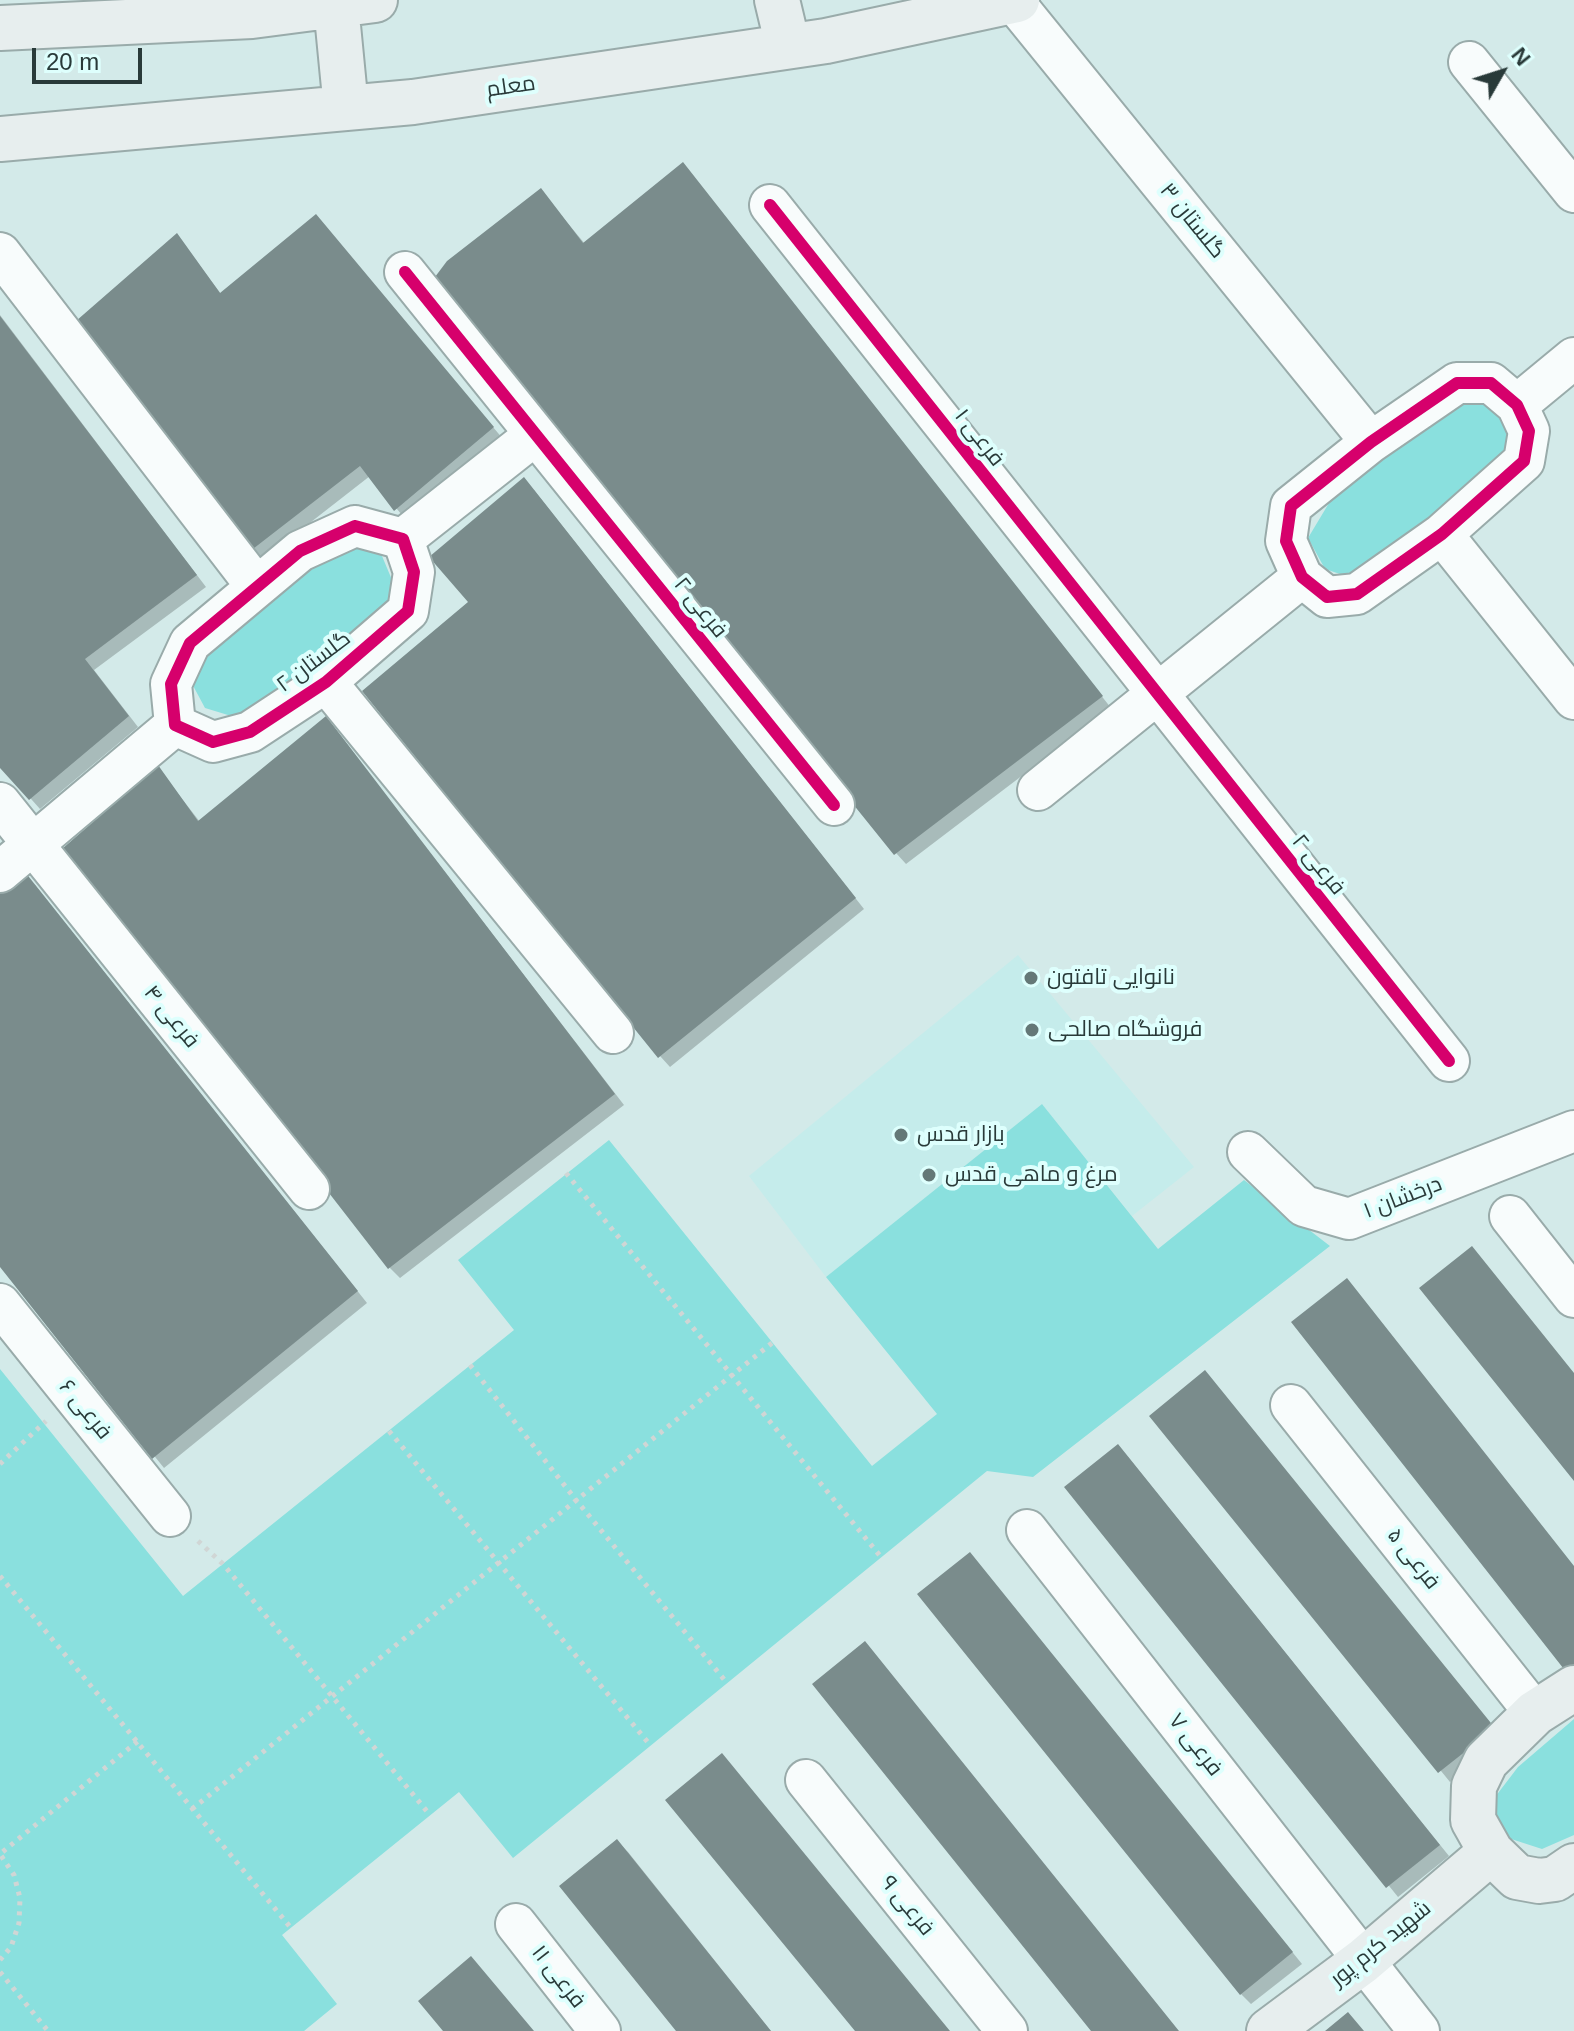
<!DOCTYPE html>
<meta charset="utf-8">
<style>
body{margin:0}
#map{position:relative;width:1574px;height:2031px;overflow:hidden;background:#d3eae9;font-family:Arial,sans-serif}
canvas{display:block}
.north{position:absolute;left:1462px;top:32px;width:80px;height:80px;-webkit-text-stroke:6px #defffd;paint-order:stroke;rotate:51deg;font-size:22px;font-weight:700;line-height:32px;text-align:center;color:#293a39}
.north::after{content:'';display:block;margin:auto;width:28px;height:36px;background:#293a39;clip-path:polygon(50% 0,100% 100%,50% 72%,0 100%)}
.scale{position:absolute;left:32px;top:48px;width:110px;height:36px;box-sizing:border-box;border:4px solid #293a39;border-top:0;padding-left:10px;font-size:24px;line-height:28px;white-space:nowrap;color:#293a39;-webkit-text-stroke:6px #defffd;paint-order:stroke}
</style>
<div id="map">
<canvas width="1574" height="2031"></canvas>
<div class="north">N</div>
<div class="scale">20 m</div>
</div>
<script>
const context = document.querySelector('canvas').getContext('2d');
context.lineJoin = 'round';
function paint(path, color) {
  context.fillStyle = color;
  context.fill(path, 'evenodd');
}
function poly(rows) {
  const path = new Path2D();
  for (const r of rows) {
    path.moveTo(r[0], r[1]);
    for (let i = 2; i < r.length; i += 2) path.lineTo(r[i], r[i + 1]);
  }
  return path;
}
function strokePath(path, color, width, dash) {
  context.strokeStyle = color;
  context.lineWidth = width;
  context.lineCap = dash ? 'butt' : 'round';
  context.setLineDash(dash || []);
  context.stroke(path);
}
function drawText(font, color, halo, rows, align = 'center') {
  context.font = font + ' Arial,Cairo,sans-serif';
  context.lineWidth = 8;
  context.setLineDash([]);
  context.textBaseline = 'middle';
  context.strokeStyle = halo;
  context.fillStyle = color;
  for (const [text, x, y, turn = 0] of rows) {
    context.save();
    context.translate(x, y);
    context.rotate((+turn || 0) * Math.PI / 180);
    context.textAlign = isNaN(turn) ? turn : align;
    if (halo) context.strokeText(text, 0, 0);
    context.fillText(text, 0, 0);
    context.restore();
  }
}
const built = poly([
 [1018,955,1194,1167,1132,1216,1042,1104,826,1277,749,1176]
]);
const green = poly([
 [1488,397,1505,416,1511,444,1492,470,1365,571,1346,576,1325,569,1308,538,1335,493,1459,400],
 [368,544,382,556,395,587,388,609,331,658,244,715,228,715,205,708,190,680,199,648,311,556],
 [1042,1104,1158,1249,1244,1180,1330,1246,1033,1477,987,1471,513,1858,459,1792,282,1935,337,2004,304,2031,0,2031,0,1369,183,1596,514,1330,458,1260,609,1140,872,1466,937,1414,826,1277],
 [1574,1719,1574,1835,1542,1849,1505,1837,1492,1801,1518,1767]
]);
const shadow = poly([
 [683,165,1111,708,906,864,896,853,541,191,585,244],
 [326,227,503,439,406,520,370,476,261,561,251,550,177,235,221,294],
 [0,315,206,587,94,670,138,727,40,809,0,764],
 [534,490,864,909,670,1067,660,1056,470,602],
 [326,718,624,1105,400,1278,389,1267,158,768,200,822],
 [35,885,367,1303,164,1468,0,1264,0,896],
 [1152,1416,1503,1739,1450,1782],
 [1128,1457,1449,1856,1398,1897,1067,1487],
 [970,1554,1302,1964,1251,2004,1241,1994],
 [617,1841,628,1852,771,2031,678,2031]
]);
const building = poly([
 [683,162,1103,696,894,855,432,281,447,261,541,188,583,243],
 [316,214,494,427,394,511,360,466,249,552,76,321,177,233,220,293],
 [0,316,197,575,85,659,129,716,29,800,0,768],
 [524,477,856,898,658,1058,362,691,468,602,429,557],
 [326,716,615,1094,388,1269,62,849,158,765,198,821],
 [25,872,358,1291,152,1459,0,1267,0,893],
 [1472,1246,1574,1373,1574,1481,1419,1288],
 [1347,1278,1574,1566,1574,1667,1567,1673,1291,1322],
 [1205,1370,1495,1728,1438,1773,1149,1416],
 [1118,1444,1440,1845,1386,1888,1064,1487],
 [970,1552,1293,1952,1240,1995,917,1594],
 [865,1641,1179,2031,1091,2031,812,1684],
 [722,1753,950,2031,855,2031,665,1800],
 [617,1839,771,2031,676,2031,559,1886],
 [471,1956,534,2031,443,2031,418,2001],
 [1348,2012,1364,2031,1325,2031]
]);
const path = poly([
 [566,1173,881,1557],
 [470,1365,576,1500,727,1683],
 [389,1431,651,1746],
 [0,1464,46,1421],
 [198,1541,223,1564,430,1815],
 [0,1576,291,1928],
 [192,1809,772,1343],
 [0,1960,11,1947,19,1923,20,1898,14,1875,0,1854,138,1741],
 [0,1972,48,2031]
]);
const street = poly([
 [1013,1,1371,442],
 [1469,62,1574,192],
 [770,205,1449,1061],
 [0,253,257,587],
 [405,272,834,805],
 [1457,383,1491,383,1517,405,1529,431,1524,461,1442,534,1357,594,1327,597,1302,577,1286,541,1291,506,1371,442,1457,383],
 [1517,405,1574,358],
 [355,526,403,539,414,572,408,611,326,682,250,732,213,742,175,725,171,684,190,643,300,551,355,526],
 [1442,534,1574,699],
 [403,539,535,435],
 [326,682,613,1033],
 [1038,790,1302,577],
 [0,803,309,1189],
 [0,872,175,725],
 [1248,1152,1304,1206,1349,1219,1574,1131],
 [1510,1216,1574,1297],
 [0,1304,170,1516],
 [1291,1405,1535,1713],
 [1027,1530,1419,2031],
 [806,1780,1007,2031],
 [516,1924,600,2031]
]);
const secondary = poly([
 [777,0,788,46],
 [336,5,346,108],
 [0,28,252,16,375,0],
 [0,139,413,102,826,41,1017,0],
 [1574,1688,1535,1713,1486,1761,1474,1786,1473,1820,1491,1852,1517,1877,1539,1881,1555,1879,1574,1866],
 [1269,2031,1363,1961,1491,1852]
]);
const cycleway = poly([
 [770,205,1449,1061],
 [405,272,834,805],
 [1457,383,1491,383,1517,405,1529,431,1524,461,1442,534,1357,594,1327,597,1302,577,1286,541,1291,506,1371,442,1457,383],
 [355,526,403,539,414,572,408,611,326,682,250,732,213,742,175,725,171,684,190,643,300,551,355,526]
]);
const markers = [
 [1031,978,8,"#647877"],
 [1032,1030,8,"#647877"],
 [901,1135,8,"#647877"],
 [929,1175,8,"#647877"]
];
const streetNames = [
 ["معلم",511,87,-8],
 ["گلستان ۳",1192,221,51],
 ["فرعی ۱",979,438,52],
 ["فرعی ۲",700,608,51],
 ["گلستان ۲",314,662,-37],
 ["فرعی ۲",1318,865,51],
 ["فرعی ۴",171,1017,51],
 ["درخشان ۱",1403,1198,-21],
 ["فرعی ۶",85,1410,51],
 ["فرعی ۵",1413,1559,52],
 ["فرعی ۷",1195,1745,52],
 ["فرعی ۹",907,1906,51],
 ["شهید کرم پور",1381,1944,-39],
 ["فرعی ۱۱",558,1977,52]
];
const poiNames = [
 ["نانوایی تافتون",1047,978],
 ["فروشگاه صالحی",1048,1030],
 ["بازار قدس",917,1135],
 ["مرغ و ماهی قدس",945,1175]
];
paint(built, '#c5eceb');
paint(green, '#8ae0de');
paint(shadow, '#0003');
paint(building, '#7a8c8c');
strokePath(street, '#99abaa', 44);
strokePath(secondary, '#99abaa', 48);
strokePath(path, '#d0d6d5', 5, [4, 6]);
strokePath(street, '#f8fcfc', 40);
strokePath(secondary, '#e7eeee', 44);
strokePath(cycleway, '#d6006c', 12);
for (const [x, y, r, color] of markers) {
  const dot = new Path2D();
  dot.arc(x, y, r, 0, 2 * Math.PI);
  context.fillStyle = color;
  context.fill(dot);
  strokePath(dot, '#defffd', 3);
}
drawText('22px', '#293a39', '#defffd', streetNames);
drawText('22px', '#293a39', '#defffd', poiNames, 'left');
</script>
